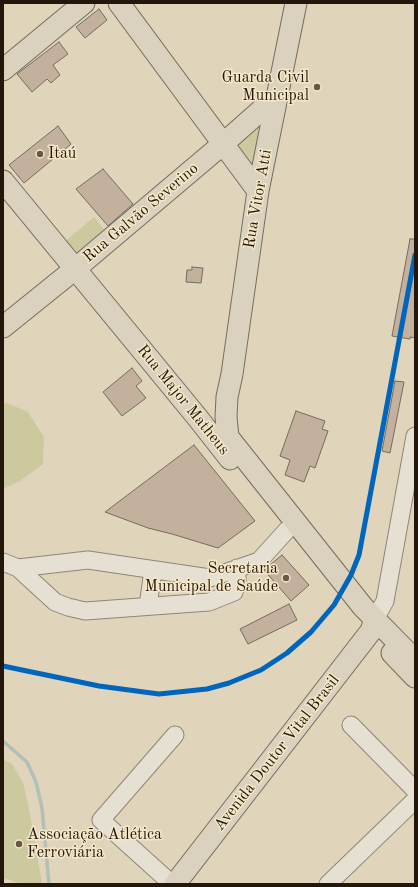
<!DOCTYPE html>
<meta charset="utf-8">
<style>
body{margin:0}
#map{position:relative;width:418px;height:887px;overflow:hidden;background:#e0d5bb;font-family:"Old Standard TT",serif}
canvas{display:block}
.frame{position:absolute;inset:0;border:4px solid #24160b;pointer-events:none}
</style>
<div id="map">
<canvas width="418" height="887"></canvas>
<div class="frame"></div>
</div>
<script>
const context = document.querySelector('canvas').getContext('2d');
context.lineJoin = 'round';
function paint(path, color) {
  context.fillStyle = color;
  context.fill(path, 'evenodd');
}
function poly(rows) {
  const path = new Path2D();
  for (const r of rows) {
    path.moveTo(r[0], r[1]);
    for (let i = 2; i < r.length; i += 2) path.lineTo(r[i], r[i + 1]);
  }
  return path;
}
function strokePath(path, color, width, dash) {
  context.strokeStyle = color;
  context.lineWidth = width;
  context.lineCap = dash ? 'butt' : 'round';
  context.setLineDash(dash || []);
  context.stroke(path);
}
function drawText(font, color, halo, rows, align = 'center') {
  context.font = font + ' "Old Standard TT",serif';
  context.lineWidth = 3;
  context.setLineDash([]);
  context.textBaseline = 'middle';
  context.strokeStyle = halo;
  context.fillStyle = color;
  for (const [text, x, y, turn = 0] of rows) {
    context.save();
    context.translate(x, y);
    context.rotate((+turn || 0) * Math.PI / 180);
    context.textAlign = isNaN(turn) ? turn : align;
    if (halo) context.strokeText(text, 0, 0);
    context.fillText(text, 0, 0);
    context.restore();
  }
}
const green = poly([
 [270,110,255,177,232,147],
 [94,217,107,233,76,259,63,243],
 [7,403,28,412,44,437,43,464,20,481,3,489,3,404],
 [3,759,12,764,23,782,29,809,42,884,22,884,3,878]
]);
const stream = poly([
 [3,741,27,762,36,782,42,808,49,884]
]);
const building = poly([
 [99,9,107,20,85,38,76,27,99,9],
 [59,42,68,54,53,65,60,75,51,83,47,79,32,92,17,74,59,42],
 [58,126,71,144,24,183,9,165,58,126],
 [103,169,133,204,108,226,76,189,103,169],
 [410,239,415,239,415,338,410,337,410,339,392,336,410,239],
 [192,267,203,268,201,283,186,282,187,270,192,270,192,267],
 [132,368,142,381,136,386,146,398,122,416,103,392,132,368],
 [395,381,404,382,390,453,382,451,395,381],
 [296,411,325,421,322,429,328,431,315,468,310,466,304,482,285,475,290,460,280,456,296,411],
 [194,445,255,521,218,548,172,534,148,528,105,512,194,445],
 [282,555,309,585,291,601,264,570,282,555],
 [289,604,297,620,248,644,240,629,289,604]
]);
const minor = poly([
 [3,562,18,568,88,560,210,578,259,561,287,530],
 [18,568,55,602,68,607,85,611,209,602,234,592,237,581,237,568],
 [148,606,153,570],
 [375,619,385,601,415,436],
 [351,725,415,790],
 [172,884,101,820,175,735],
 [328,884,415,800]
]);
const major = poly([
 [119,3,258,191],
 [296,3,258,191,232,374,227,397,226,417,228,437,363,607,415,660],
 [3,70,84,3],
 [3,181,197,417,230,459],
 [3,327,75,269,224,143,277,96],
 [392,653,415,677],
 [175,884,371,631,375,619]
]);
const rail1 = poly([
 [3,666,99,686,159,694,207,689,229,683,261,670,287,653,311,632,334,605,351,575,359,555,415,255]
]);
const markers = [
 [317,87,4,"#665949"],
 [40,154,4,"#665949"],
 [286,578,4,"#665949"],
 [19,844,4,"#665949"]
];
const poiNames = [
 ["Guarda Civil",309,78],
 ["Municipal",309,96],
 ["Itaú",48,154,"left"],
 ["Secretaria",278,569],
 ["Municipal de Saúde",278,587],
 ["Associação Atlética",27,835,"left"],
 ["Ferroviária",27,853,"left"]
];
const streetNames = [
 ["Rua Vitor Atti",258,199,-80],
 ["Rua Galvão Severino",141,213,-40],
 ["Rua Major Matheus",183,400,51],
 ["Avenida Doutor Vital Brasil",277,753,-52]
];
paint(green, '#ccc99f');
strokePath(stream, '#b2c1b6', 3.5);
paint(building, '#c3b09d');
strokePath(building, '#746c5f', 1);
strokePath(minor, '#8e8677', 19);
strokePath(major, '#746c5f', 23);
strokePath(minor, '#e6e0d3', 17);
strokePath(major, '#dad1be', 21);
strokePath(rail1, '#0065bd', 5);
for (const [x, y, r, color] of markers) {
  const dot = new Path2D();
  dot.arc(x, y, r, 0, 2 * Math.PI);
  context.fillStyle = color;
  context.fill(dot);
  strokePath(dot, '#f5e8c9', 1.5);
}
drawText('16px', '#24160b', '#f5e8c9', poiNames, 'right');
drawText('16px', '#24160b', '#f5e8c9', streetNames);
</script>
